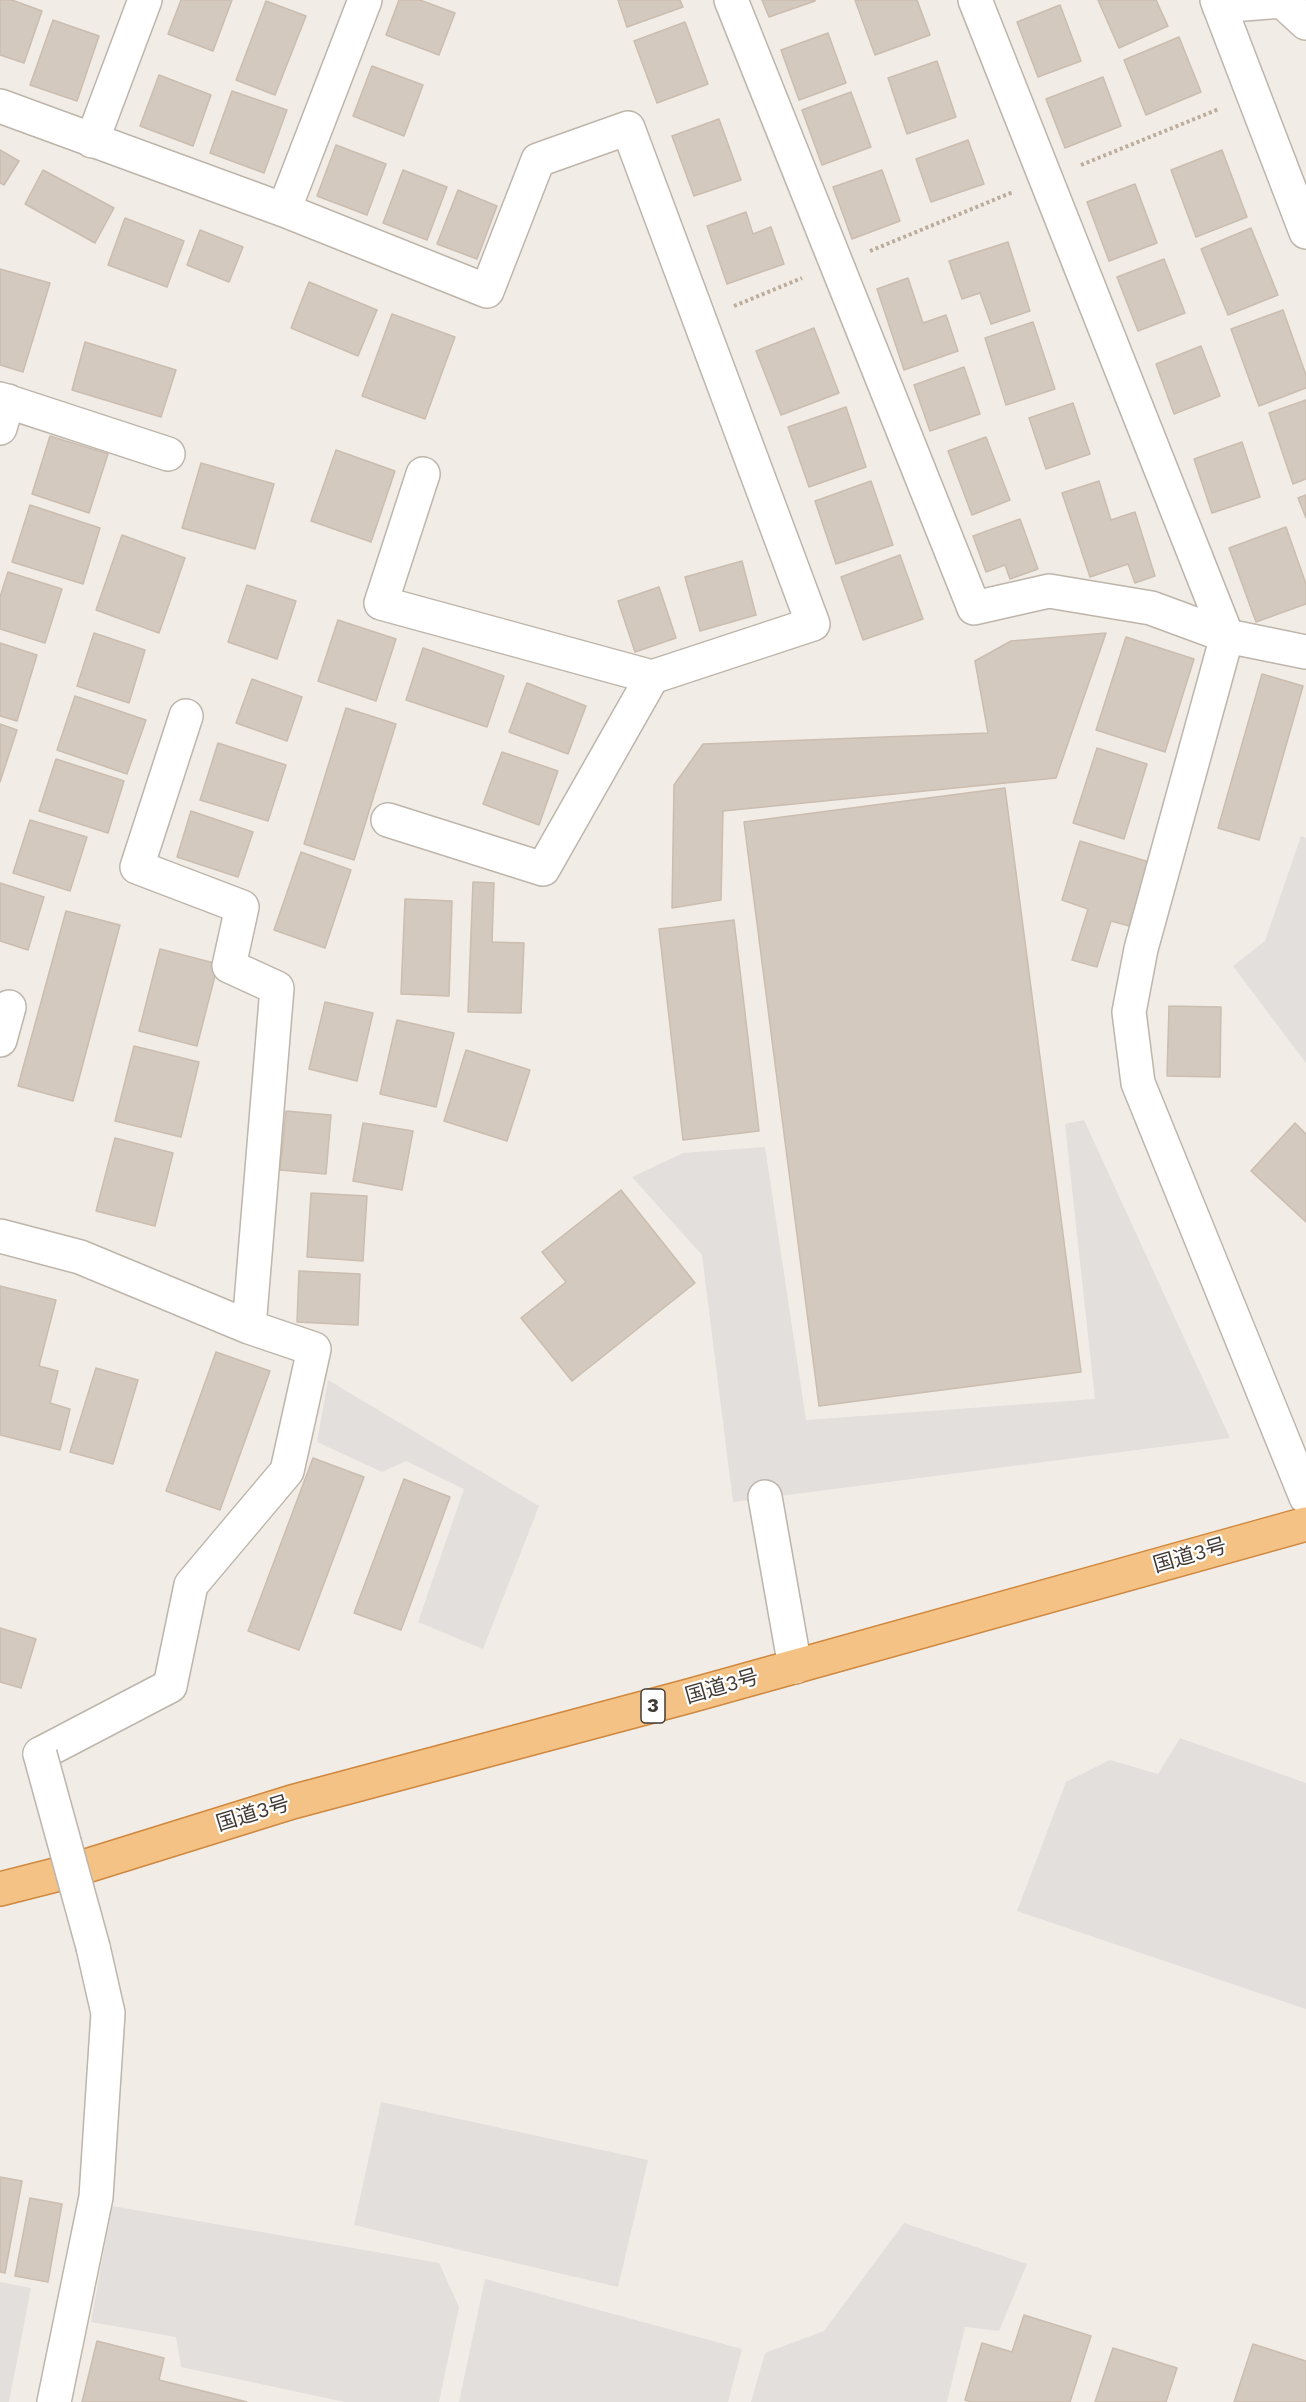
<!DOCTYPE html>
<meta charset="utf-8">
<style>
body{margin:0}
canvas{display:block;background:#f1ece5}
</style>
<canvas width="1306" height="2402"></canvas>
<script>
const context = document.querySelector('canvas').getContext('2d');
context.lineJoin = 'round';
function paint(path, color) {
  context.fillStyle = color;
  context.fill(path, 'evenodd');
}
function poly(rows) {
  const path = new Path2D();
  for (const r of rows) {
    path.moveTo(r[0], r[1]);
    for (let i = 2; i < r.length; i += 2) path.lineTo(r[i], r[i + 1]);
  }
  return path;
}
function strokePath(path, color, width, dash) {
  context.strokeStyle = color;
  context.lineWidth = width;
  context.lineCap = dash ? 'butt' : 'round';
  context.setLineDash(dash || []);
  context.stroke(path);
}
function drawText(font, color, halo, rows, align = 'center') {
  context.font = font + ' "Work Sans","Noto Sans JP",sans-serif';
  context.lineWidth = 4.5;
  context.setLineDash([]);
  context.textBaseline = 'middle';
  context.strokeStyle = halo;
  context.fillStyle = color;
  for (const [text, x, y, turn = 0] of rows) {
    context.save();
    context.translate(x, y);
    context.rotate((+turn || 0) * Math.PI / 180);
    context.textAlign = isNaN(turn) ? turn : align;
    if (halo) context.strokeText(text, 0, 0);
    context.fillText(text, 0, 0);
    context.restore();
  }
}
const parking = poly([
 [1301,836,1306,838,1306,1063,1233,966,1265,941],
 [1084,1120,1230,1438,733,1502,702,1255,632,1177,683,1153,765,1147,806,1420,1095,1399,1065,1124],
 [328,1380,539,1506,483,1649,418,1622,464,1489,406,1461,382,1472,317,1442],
 [1180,1738,1306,1783,1306,2009,1017,1911,1066,1782,1110,1760,1158,1774],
 [381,2102,648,2160,618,2287,354,2225],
 [112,2206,439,2263,459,2307,439,2402,345,2402,181,2367,176,2337,91,2322],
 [904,2223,1027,2264,999,2331,965,2327,947,2402,751,2402,765,2353,824,2331],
 [485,2279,742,2349,728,2402,459,2402],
 [0,2282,31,2288,9,2402,0,2402]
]);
const building = poly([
 [0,0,12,0,42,11,24,63,0,55,0,0],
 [181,0,232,0,213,51,168,34,181,0],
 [399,0,420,0,455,13,439,55,386,35,399,0],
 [618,0,680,0,683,7,627,27,618,0],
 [762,0,815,0,815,1,769,17,762,0],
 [855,0,917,0,930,35,875,55,855,0],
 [1098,0,1156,0,1168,26,1119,48,1098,0],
 [266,1,306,16,275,95,236,80,266,1],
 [1060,5,1081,61,1038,77,1017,22,1060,5],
 [53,20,99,36,77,101,30,85,53,20],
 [685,22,708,84,657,103,634,41,685,22],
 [828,33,846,83,799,100,781,50,828,33],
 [1179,37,1201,92,1146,115,1124,60,1179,37],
 [937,61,956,117,907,134,888,78,937,61],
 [372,66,423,85,404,136,353,116,372,66],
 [159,75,211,95,193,146,140,126,159,75],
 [1103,77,1121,126,1065,148,1046,99,1103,77],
 [232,91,287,110,264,173,210,153,232,91],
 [851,92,871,147,822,165,802,110,851,92],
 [719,119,741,180,694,196,672,136,719,119],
 [968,140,984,184,931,202,916,159,968,140],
 [336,145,386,164,367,215,317,196,336,145],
 [0,150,19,161,4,185,0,183,0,150],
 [1222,150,1247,217,1196,237,1171,170,1222,150],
 [43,170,114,208,95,243,25,204,43,170],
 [403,170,447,187,427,240,383,223,403,170],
 [882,170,900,221,852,239,833,187,882,170],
 [1135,184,1157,243,1109,261,1087,202,1135,184],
 [458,190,497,206,477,259,437,244,458,190],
 [746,212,753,234,771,227,784,264,727,284,707,226,746,212],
 [125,218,184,241,167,287,108,265,125,218],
 [1251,228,1278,295,1228,315,1201,249,1251,228],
 [200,230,243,247,229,282,187,265,200,230],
 [1008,242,1030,311,991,324,980,293,962,299,949,261,1008,242],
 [1164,259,1185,313,1138,331,1117,277,1164,259],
 [0,269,50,283,23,372,0,365,0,269],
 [908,278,923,323,946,315,958,351,904,370,877,289,908,278],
 [309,282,377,310,358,356,291,328,309,282],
 [1283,310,1306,375,1306,388,1259,406,1231,329,1283,310],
 [392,314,455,337,425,419,362,396,392,314],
 [1033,322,1055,389,1006,405,985,338,1033,322],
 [814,328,839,393,781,415,756,351,814,328],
 [85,342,176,370,161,417,72,390,85,342],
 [1201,346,1220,396,1174,414,1156,364,1201,346],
 [964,367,980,414,930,431,914,385,964,367],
 [1306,400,1306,479,1293,484,1269,413,1306,400],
 [1073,403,1090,454,1046,469,1029,418,1073,403],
 [846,407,866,467,809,487,788,427,846,407],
 [50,436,108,454,89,513,32,494,50,436],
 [986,437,1010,500,972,515,948,451,986,437],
 [1242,442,1260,497,1212,513,1194,459,1242,442],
 [336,450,395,471,371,542,311,521,336,450],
 [201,463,274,484,255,549,182,528,201,463],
 [871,481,893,545,836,564,815,501,871,481],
 [1099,481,1111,520,1135,512,1155,576,1135,583,1128,564,1090,577,1062,493,1099,481],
 [1306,495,1306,518,1298,498,1306,495],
 [30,505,100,528,83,584,12,562,30,505],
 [1020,519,1038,569,1010,579,1005,565,986,572,973,536,1020,519],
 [1286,527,1306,584,1306,604,1256,622,1229,548,1286,527],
 [122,535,185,558,159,633,96,610,122,535],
 [900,555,923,619,863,640,841,577,900,555],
 [742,561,756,615,700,631,685,577,742,561],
 [8,572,62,589,45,643,0,629,0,597,8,572],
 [247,585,296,601,277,659,228,642,247,585],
 [659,587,676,638,635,652,618,601,659,587],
 [338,620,396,639,376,701,318,681,338,620],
 [94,633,145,650,129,703,77,686,94,633],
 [1106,633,1056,778,723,811,721,900,672,908,674,785,703,744,988,733,975,661,1011,641,1106,633],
 [1126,637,1194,659,1165,752,1096,730,1126,637],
 [0,643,37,655,17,721,0,716,0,643],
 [423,648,504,676,487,727,406,700,423,648],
 [1262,674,1303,686,1259,840,1218,828,1262,674],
 [252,679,302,697,287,741,236,723,252,679],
 [527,683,586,706,568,754,509,732,527,683],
 [75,696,146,720,127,774,57,750,75,696],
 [346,708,396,724,354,860,304,844,346,708],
 [0,724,17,730,0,782,0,724],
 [218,743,286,765,268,821,200,800,218,743],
 [1097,748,1147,764,1124,839,1073,823,1097,748],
 [502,752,558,771,539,825,483,804,502,752],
 [56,759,124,781,108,833,39,811,56,759],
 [1005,788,1081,1372,819,1406,744,822,1005,788],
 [191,811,253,832,238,877,177,857,191,811],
 [30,820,87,837,70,891,13,873,30,820],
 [1080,841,1149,862,1129,926,1111,921,1097,967,1072,960,1088,909,1062,900,1080,841],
 [301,852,351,870,325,948,274,930,301,852],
 [473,882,494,883,492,942,524,943,521,1013,468,1012,473,882],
 [0,883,44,897,28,950,0,941,0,883],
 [405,899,452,901,449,996,401,994,405,899],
 [66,911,120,925,73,1101,18,1086,66,911],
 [734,920,759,1131,683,1140,659,929,734,920],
 [160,949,218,964,197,1046,139,1031,160,949],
 [325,1002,373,1013,357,1081,309,1069,325,1002],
 [1169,1006,1221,1007,1220,1077,1167,1076,1169,1006],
 [397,1020,454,1033,436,1107,380,1094,397,1020],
 [134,1046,199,1062,181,1137,115,1121,134,1046],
 [466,1050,530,1070,507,1141,444,1121,466,1050],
 [286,1111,331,1115,326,1174,280,1170,286,1111],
 [363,1123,413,1131,402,1190,353,1181,363,1123],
 [1295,1123,1306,1134,1306,1222,1251,1171,1295,1123],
 [115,1138,173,1153,155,1226,96,1211,115,1138],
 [621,1190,695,1283,572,1381,521,1318,566,1282,542,1252,621,1190],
 [311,1193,367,1196,363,1261,307,1257,311,1193],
 [299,1271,360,1274,358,1325,297,1322,299,1271],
 [0,1286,56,1300,39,1366,58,1371,50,1403,70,1409,60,1450,0,1435,0,1286],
 [216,1352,270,1371,220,1510,166,1491,216,1352],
 [96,1368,138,1380,113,1464,70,1452,96,1368],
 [313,1458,364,1477,299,1650,248,1631,313,1458],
 [404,1479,450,1497,401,1630,354,1613,404,1479],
 [0,1628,36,1639,21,1688,0,1682,0,1628],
 [0,2177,22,2181,5,2273,0,2272,0,2177],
 [30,2198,62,2204,48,2282,15,2276,30,2198],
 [1024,2315,1091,2336,1070,2402,971,2402,965,2400,982,2343,1012,2352,1024,2315],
 [97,2341,164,2358,159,2380,247,2402,82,2402,97,2341],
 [1253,2344,1306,2361,1306,2402,1234,2402,1253,2344],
 [1113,2348,1177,2368,1166,2402,1095,2402,1113,2348]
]);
const path = poly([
 [1081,165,1219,109],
 [870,251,1013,192],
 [734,306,802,278]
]);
const minor = poly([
 [731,0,974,608,1049,591,1151,608,1227,636,1306,652],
 [975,0,1227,636,1141,949,1129,1012,1138,1083,1306,1497],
 [1217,0,1306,232],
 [1219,6,1282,1,1306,23],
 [0,106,284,210,487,291,538,160,628,128,813,624,652,677,381,603,423,474],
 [92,141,145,0],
 [284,210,365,0],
 [0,399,168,454],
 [0,428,8,401],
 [186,716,137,867,242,907,229,966,277,988,249,1327],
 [388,820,543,869,652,677],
 [0,1040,9,1007],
 [0,1236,80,1257,249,1327,314,1349,287,1471,191,1585,170,1686,40,1754],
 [765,1497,795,1667],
 [54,2402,96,2197,108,2013,93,1947]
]);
const trunk = poly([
 [0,1889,67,1872,292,1802,689,1696,1306,1524]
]);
const minorBridge = poly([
 [40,1754,93,1947]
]);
const shields = [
 [653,1706,24]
];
const shieldNames = [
 ["3",653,1706]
];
const streetNames = [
 ["国道3号",1190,1556,-16],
 ["国道3号",722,1687,-16],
 ["国道3号",253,1814,-17]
];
paint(parking, '#e2dfdd');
paint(building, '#d4c9be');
strokePath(building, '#cbbdaf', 1.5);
strokePath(minor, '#beb5ab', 36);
strokePath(trunk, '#cf8840', 36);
strokePath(path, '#bcac9b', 4, [3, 3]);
strokePath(minor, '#fff', 33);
strokePath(trunk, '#f3c284', 33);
strokePath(minorBridge, '#beb5ab', 36, []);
strokePath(minorBridge, '#fff', 33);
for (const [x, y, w] of shields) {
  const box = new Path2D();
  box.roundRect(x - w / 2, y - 17, w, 34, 4.5);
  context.fillStyle = '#fff';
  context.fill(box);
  strokePath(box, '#423b35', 1.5);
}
drawText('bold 20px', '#423b35', null, shieldNames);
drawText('21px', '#423b35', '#fff', streetNames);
</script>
